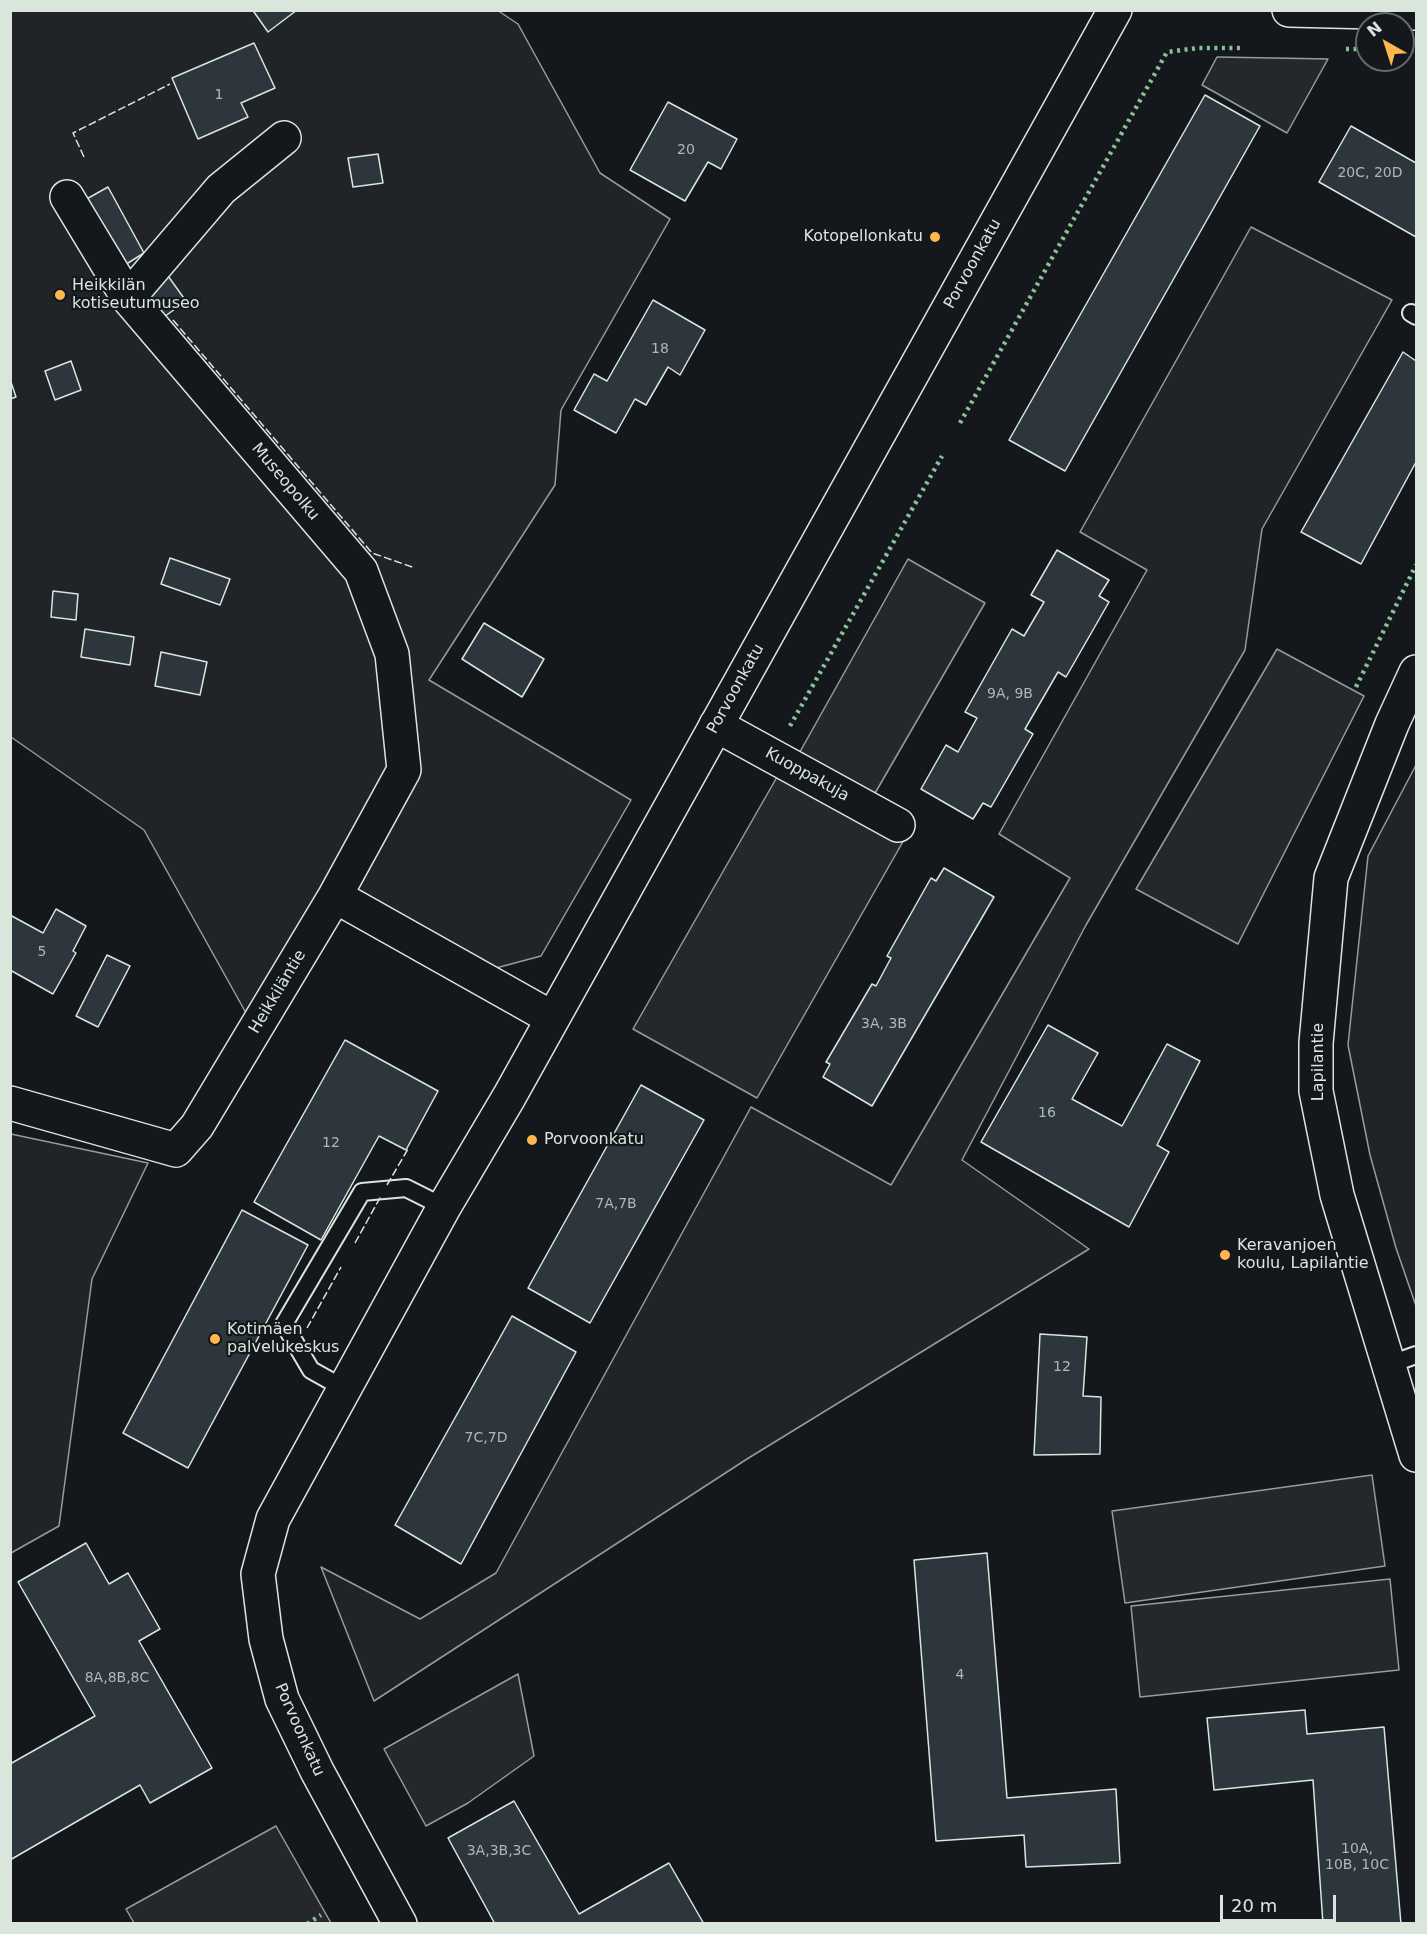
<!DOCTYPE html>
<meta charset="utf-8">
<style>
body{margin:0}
#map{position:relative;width:1427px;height:1934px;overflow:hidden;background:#14181c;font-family:"DejaVu Sans",sans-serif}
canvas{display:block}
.frame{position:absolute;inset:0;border:12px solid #d8e6dc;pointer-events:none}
.north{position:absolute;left:1355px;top:12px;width:60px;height:60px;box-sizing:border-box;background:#14181c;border:2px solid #626a69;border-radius:50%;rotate:321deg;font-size:16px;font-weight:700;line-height:24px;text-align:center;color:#d8e6dc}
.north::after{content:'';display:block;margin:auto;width:21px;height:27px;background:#ffb74d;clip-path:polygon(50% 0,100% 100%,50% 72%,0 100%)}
.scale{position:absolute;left:1220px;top:1895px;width:116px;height:27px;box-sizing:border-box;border:3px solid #d8e6dc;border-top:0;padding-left:8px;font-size:18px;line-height:21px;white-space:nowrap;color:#d8e6dc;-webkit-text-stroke:4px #14181c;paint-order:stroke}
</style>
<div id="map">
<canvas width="1427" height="1934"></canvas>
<div class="frame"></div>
<div class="north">N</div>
<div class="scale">20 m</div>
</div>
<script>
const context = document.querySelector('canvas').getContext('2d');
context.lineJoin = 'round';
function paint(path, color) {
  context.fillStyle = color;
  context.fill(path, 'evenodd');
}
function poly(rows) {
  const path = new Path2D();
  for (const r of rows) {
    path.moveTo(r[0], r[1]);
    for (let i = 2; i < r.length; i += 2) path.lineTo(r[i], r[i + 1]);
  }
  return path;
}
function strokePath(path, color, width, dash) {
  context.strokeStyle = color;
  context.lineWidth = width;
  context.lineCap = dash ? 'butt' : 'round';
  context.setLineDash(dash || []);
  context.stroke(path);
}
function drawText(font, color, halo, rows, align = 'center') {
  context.font = font + ' "DejaVu Sans",sans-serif';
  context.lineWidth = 4.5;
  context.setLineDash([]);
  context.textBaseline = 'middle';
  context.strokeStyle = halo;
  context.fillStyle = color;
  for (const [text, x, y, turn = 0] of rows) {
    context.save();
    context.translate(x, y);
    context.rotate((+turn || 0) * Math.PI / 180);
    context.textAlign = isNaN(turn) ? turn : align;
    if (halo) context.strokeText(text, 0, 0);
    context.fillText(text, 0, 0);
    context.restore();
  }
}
const green = poly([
 [497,10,518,24,600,173,670,219,561,410,555,485,429,680,631,800,541,956,496,968,333,875,246,1013,144,830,11,737,11,11,497,10],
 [1251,227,1392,300,1262,529,1245,650,1086,925,962,1160,1089,1249,747,1459,374,1701,321,1567,420,1619,496,1573,751,1107,891,1185,1070,878,999,834,1147,570,1080,532,1251,227],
 [1416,765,1416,1306,1396,1248,1370,1155,1348,1045,1368,856,1416,765],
 [11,1134,148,1163,92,1279,59,1526,11,1553,11,1134]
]);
const parking = poly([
 [1217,57,1218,57,1328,59,1287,133,1202,85,1217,57],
 [908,559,985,603,867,807,909,831,757,1098,633,1029,785,763,792,766,908,559],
 [1277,649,1364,696,1238,944,1136,889,1277,649],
 [1372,1475,1385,1566,1125,1603,1112,1511,1372,1475],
 [1390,1579,1399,1670,1140,1697,1131,1606,1390,1579],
 [518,1674,534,1756,468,1803,426,1826,384,1749,518,1674],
 [276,1826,331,1923,134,1923,126,1909,276,1826]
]);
const building = poly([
 [256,10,297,10,268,32,254,12,256,10],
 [254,43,275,88,241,103,248,117,198,139,172,78,254,43],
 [1205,95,1260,126,1065,471,1009,440,1205,95],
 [668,102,737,139,721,169,708,162,685,201,630,170,668,102],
 [1351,126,1416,163,1416,237,1319,182,1351,126],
 [378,154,383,183,353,187,348,158,378,154],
 [108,187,144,253,120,268,83,201,108,187],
 [163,269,186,301,164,317,141,285,163,269],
 [653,300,705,330,680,375,668,367,646,405,635,399,616,433,574,410,594,374,607,381,653,300],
 [1403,352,1416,361,1416,462,1361,564,1301,532,1403,352],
 [71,361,81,390,55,400,45,371,71,361],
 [10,379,16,397,10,399,10,379],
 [1057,550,1109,580,1099,596,1109,602,1066,677,1058,672,1025,729,1033,734,991,807,983,803,973,819,921,789,946,745,958,752,977,718,965,712,1012,629,1024,636,1044,602,1031,595,1057,550],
 [170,558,230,579,220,605,161,584,170,558],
 [53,591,78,594,76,620,51,617,53,591],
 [484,623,544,659,522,697,462,659,484,623],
 [85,629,134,637,130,665,81,657,85,629],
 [161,652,207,662,200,695,155,686,161,652],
 [944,868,994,897,872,1106,823,1077,830,1064,826,1062,872,984,876,986,891,958,887,956,931,878,936,881,944,868],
 [56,909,86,926,73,951,76,953,53,994,10,970,10,915,43,933,56,909],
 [107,955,130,966,98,1027,76,1016,107,955],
 [1048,1025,1098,1053,1072,1099,1122,1126,1167,1044,1200,1061,1157,1145,1169,1152,1129,1227,981,1142,1048,1025],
 [345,1040,438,1091,406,1150,379,1136,321,1240,254,1202,345,1040],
 [641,1085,704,1120,590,1323,528,1288,641,1085],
 [242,1210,308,1245,188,1468,123,1433,242,1210],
 [512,1316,576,1352,461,1564,395,1525,512,1316],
 [1040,1334,1087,1337,1083,1396,1101,1397,1100,1454,1034,1455,1040,1334],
 [86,1543,109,1584,128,1573,160,1629,139,1641,212,1768,150,1803,140,1785,10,1860,10,1764,95,1716,18,1582,86,1543],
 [987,1553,1007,1798,1116,1789,1120,1863,1026,1867,1024,1835,936,1841,914,1560,987,1553],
 [1305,1710,1307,1734,1384,1727,1401,1924,1323,1924,1313,1780,1214,1790,1207,1718,1305,1710],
 [514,1801,579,1914,669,1863,704,1924,495,1924,448,1838,514,1801]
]);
const lane = poly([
 [1411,313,1416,316],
 [1388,1365,1416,1355],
 [345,1389,311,1370,284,1324,362,1192,406,1188,444,1207]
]);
const street = poly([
 [1289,10,1416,13],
 [284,138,221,189,128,298,361,571,392,654,404,770,335,896],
 [67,197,128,298],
 [1416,672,1392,724,1331,878,1316,1043,1316,1091,1337,1195,1416,1455],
 [716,725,898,825],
 [10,1103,176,1150,197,1126,335,896,552,1018]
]);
const secondary = poly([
 [400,1924,317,1771,282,1699,266,1639,258,1574,273,1519,444,1207,509,1097,1115,10]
]);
const hedge = poly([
 [1346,49,1367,49],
 [1403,50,1416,50],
 [960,423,1167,52,1198,48,1243,48],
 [1356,687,1416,565],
 [790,726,942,456],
 [307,1924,321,1915]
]);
const fence = poly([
 [84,157,73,133,170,84],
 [173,320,372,553,415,568],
 [387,1185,408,1149],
 [355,1243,381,1196],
 [307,1328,341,1267]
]);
const markers = [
 [935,237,6,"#ffb74d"],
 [60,295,6,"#ffb74d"],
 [532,1140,6,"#ffb74d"],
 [1225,1255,6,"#ffb74d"],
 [215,1339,6,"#ffb74d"]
];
const numberNames = [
 ["1",219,95],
 ["20",686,150],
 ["20C, 20D",1370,173],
 ["18",660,349],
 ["9A, 9B",1010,694],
 ["5",42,952],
 ["3A, 3B",884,1024],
 ["16",1047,1113],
 ["12",331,1143],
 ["7A,7B",616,1204],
 ["12",1062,1367],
 ["7C,7D",486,1438],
 ["4",960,1675],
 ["8A,8B,8C",117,1678],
 ["10A,",1357,1849],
 ["10B, 10C",1357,1865],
 ["3A,3B,3C",499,1851]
];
const poiNames = [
 ["Kotopellonkatu",923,237,"right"],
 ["Heikkilän",72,286],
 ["kotiseutumuseo",72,304],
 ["Porvoonkatu",544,1140],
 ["Keravanjoen",1237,1246],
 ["koulu, Lapilantie",1237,1264],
 ["Kotimäen",227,1330],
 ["palvelukeskus",227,1348]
];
const streetNames = [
 ["Porvoonkatu",973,264,-61],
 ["Museopolku",285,482,50],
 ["Porvoonkatu",736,689,-61],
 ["Kuoppakuja",807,775,29],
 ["Heikkiläntie",278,992,-59],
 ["Lapilantie",1319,1062,-90],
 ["Porvoonkatu",299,1730,66]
];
paint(green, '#202428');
strokePath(green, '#939e99', 1.5);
paint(parking, '#24282b');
strokePath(parking, '#939e99', 1.5);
paint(building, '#2c363c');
strokePath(building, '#d8e6dc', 1.5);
strokePath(lane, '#d8e6dc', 20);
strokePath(street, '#d8e6dc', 36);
strokePath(secondary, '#d8e6dc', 36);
strokePath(lane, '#14181c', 16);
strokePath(street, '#14181c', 33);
strokePath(secondary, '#14181c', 33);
strokePath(hedge, '#8ac095', 4.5, [3, 4.5]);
strokePath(fence, '#d8e6dc', 1.5, [8, 3]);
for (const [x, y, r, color] of markers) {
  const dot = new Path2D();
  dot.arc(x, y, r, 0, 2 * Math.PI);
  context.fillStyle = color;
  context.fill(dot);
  strokePath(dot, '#14181c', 2);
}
drawText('14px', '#adbab4', null, numberNames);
drawText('16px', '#d8e6dc', '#14181c', poiNames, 'left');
drawText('16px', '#d8e6dc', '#14181c', streetNames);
</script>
